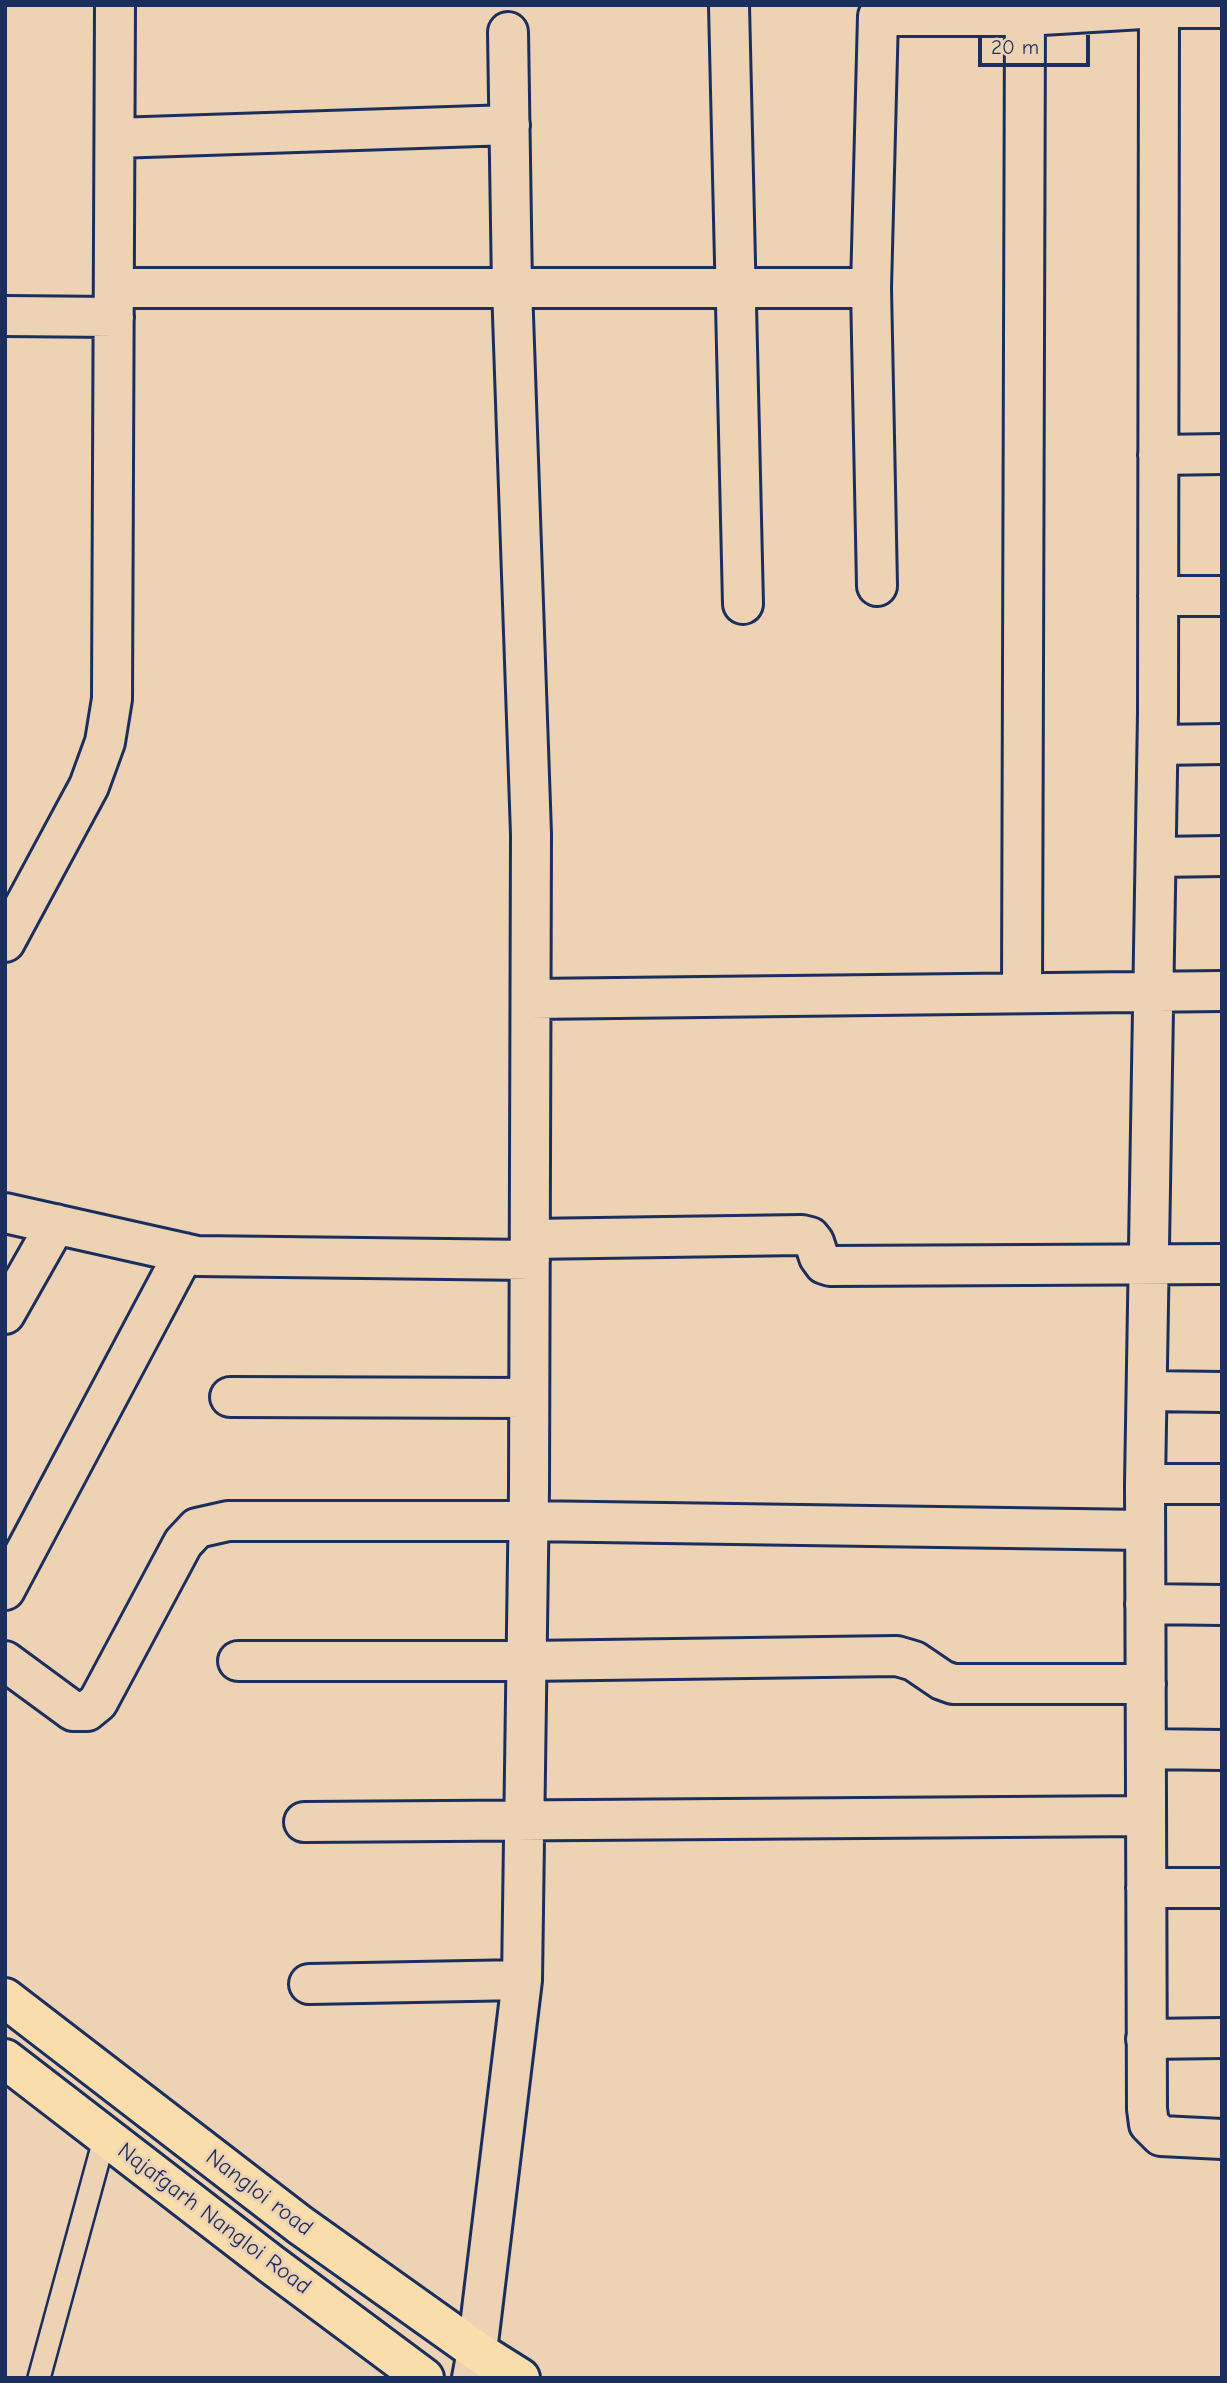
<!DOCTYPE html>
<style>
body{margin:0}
#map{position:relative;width:1227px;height:2383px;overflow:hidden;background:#edd2b4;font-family:"Comic Neue",sans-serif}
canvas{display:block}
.frame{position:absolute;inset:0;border:7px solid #1b2f5e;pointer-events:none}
.scale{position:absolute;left:978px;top:35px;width:112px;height:32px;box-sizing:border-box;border:4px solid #1b2f5e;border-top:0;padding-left:9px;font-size:21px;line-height:24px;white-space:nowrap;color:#1b2f5e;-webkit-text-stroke:5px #edd2b4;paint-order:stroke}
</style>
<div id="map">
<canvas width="1227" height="2383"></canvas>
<div class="frame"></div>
<div class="scale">20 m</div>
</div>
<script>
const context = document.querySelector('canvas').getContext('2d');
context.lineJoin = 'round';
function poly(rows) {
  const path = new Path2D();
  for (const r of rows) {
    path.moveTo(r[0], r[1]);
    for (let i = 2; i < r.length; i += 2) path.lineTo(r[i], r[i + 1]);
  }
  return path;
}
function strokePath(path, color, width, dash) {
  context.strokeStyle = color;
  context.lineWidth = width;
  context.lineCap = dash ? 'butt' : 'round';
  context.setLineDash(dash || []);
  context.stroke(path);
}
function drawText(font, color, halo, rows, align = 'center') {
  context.font = font + ' "Comic Neue",sans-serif';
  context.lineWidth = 6;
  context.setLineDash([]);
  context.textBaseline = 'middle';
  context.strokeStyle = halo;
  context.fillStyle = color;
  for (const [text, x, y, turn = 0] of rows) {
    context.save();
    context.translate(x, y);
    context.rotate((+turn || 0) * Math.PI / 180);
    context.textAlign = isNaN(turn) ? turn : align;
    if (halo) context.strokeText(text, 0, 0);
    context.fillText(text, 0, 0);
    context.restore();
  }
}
const service = poly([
 [39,2378,105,2136]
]);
const minor = poly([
 [729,5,743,604],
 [1159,5,1158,713,1145,1484,1147,2109,1149,2124,1161,2136,1222,2139],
 [115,138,510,125],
 [114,288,871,288],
 [5,316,114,317],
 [1158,455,1222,454],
 [877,586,871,288,878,16,1025,16,1159,8,1222,8],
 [1158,596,1222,596],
 [1158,745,1222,744],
 [1156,857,1222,856],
 [5,942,89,786,105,742,112,699,115,5],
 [1022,992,1025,16],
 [531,999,1222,991],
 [5,1213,197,1256,530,1260],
 [530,1239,802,1235,810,1237,814,1242,819,1257,824,1264,830,1266,1222,1264],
 [5,1314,56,1224],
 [1147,1391,1222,1392],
 [230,1397,529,1398],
 [1145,1484,1222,1484],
 [5,1590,184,1253],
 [1145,1604,1222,1605],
 [5,1661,73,1711,87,1711,98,1702,183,1543,197,1528,228,1521,528,1521,1145,1530],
 [238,1661,526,1661,897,1656,914,1661,942,1680,953,1684,1146,1684],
 [1146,1749,1222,1750],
 [304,1822,1146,1816],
 [1146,1888,1222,1888],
 [309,1984,522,1980],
 [1146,2039,1222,2038],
 [472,2378,477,2351,522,1980,529,1488,531,834,512,287,508,32]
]);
const primary = poly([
 [5,1998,300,2225,477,2351,520,2378],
 [5,2059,271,2264,424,2378]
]);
const streetNames = [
 ["Nangloi road",259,2193,37],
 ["Najafgarh Nangloi Road",214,2219,37]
];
strokePath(service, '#1b2f5e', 26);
strokePath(minor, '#1b2f5e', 44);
strokePath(primary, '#1b2f5e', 44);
strokePath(service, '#edd2b4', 21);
strokePath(minor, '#edd2b4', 38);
strokePath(primary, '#f9deab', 38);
drawText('23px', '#1b2f5e', '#edd2b4', streetNames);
</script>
